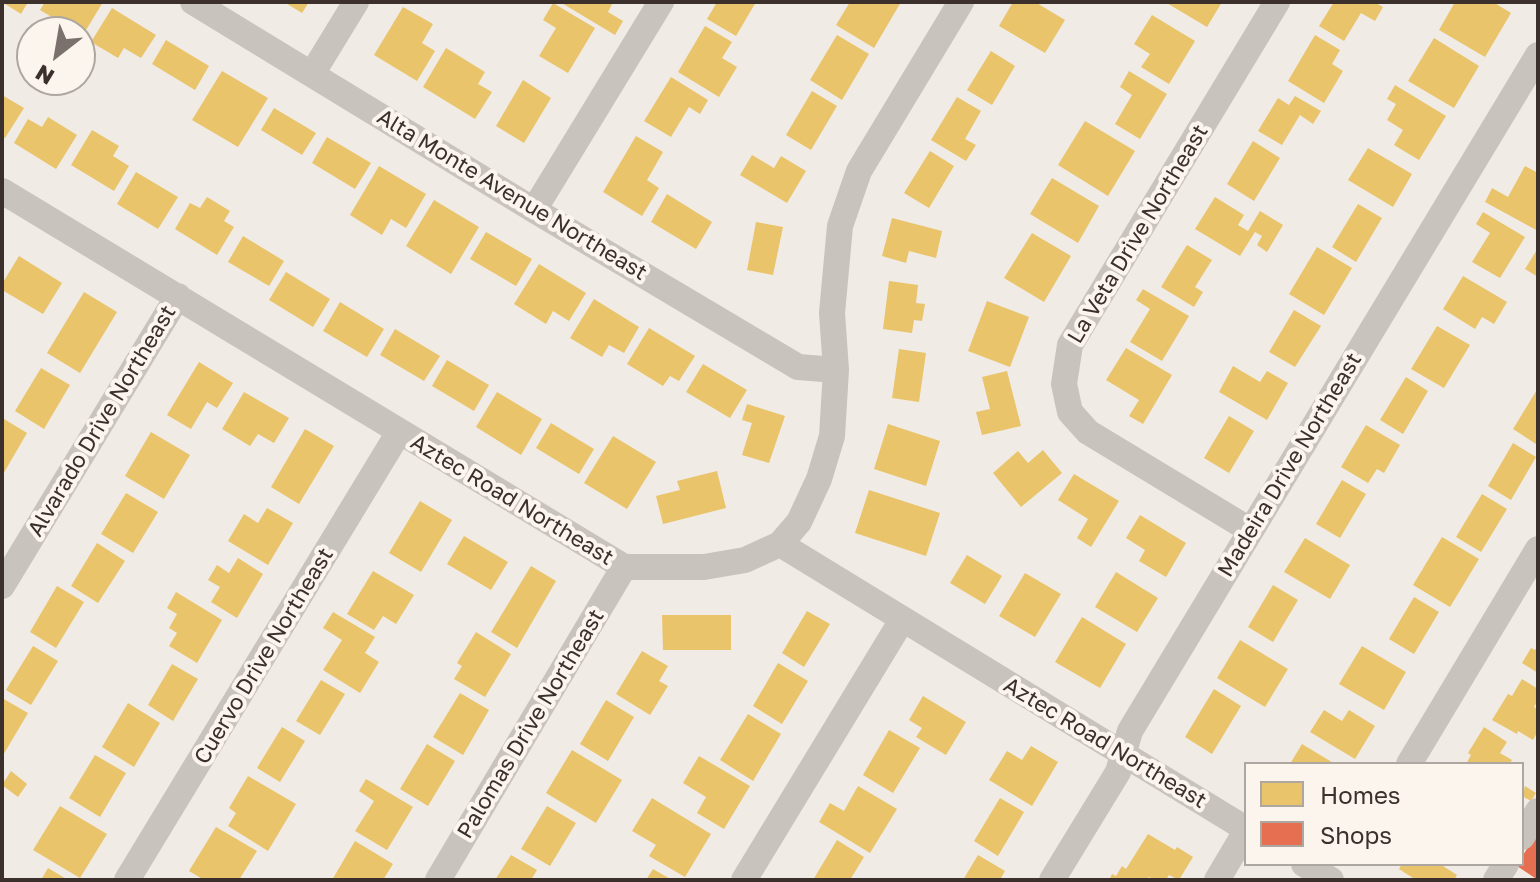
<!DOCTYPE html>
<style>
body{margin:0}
#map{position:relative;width:1540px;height:882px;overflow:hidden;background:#f0ebe5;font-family:"Golos Text",sans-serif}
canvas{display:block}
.frame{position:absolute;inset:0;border:4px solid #3b302b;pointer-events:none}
.legend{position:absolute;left:1244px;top:762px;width:280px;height:104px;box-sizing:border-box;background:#fbf5ee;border:2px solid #aea6a0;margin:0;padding:10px 14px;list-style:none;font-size:24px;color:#3b302b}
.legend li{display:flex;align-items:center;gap:16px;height:40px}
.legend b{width:40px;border:2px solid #aea6a0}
.north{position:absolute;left:16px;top:16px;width:80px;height:80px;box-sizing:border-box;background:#fbf5ee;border:2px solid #aea6a0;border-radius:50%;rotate:211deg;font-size:22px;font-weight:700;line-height:32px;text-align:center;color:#3b302b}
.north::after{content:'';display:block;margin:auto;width:28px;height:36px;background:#7a716c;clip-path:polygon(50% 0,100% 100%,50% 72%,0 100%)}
</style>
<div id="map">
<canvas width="1540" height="882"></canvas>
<div class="frame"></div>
<ul class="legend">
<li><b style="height:22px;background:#e9c46a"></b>Homes</li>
<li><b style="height:22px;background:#e76f51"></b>Shops</li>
</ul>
<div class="north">N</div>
</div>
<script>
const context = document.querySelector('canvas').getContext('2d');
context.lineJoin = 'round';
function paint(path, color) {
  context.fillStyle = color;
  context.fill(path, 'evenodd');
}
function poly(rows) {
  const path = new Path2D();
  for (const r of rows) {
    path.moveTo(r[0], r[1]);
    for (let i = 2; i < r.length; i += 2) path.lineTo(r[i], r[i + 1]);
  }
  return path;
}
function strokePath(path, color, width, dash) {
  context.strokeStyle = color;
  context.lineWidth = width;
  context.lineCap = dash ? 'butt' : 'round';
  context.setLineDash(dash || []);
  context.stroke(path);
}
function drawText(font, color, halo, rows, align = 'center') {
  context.font = font + ' "Golos Text",sans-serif';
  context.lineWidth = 8;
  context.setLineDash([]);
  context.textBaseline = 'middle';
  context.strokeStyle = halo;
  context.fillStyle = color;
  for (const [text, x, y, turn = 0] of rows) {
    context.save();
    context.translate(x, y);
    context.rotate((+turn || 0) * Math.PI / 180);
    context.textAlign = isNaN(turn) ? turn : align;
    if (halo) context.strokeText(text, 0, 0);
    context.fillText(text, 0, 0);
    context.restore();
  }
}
const homes = poly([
 [2,2,28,2,21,14],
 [45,2,103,2,80,40,80,32,53,32,49,30,55,19,40,10],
 [284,2,309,2,302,13],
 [560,2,613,2,608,12,623,21,615,35],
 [717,2,756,2,736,36,707,19],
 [850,2,901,2,874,48,836,25],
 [1013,2,1035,2,1065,20,1045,53,999,26],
 [1165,2,1222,2,1207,27],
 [1334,2,1374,2,1383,7,1375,21,1361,13,1344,41,1319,26],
 [1455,2,1493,2,1511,13,1485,57,1439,30],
 [553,3,595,28,568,73,539,56,556,28,543,20],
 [403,7,433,24,422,43,435,51,417,81,374,55],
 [112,8,156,35,141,58,124,48,118,58,91,42],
 [1152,15,1195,41,1169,84,1141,67,1150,54,1134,44],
 [705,26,732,42,722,58,737,67,719,97,678,72],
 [837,35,869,54,842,100,810,80],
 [1315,35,1340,50,1332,64,1343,71,1324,103,1288,81],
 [1434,38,1479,66,1454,108,1408,81],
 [166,40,209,66,195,90,152,64],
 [446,48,485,72,478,84,492,92,475,119,423,87],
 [991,51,1015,66,992,105,967,90],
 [222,71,268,98,238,147,192,120],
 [1129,71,1167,94,1140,139,1115,124,1132,95,1120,87],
 [671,77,708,100,700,114,689,107,671,137,644,121],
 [523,80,551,98,524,143,496,126],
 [1395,85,1446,116,1419,160,1394,145,1403,130,1387,120,1396,104,1387,99],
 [812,91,837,106,811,150,786,135],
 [2,95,24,108,5,138,2,136],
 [1295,96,1321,111,1313,124,1300,115,1282,145,1258,131,1278,98,1289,105],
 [957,97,981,111,965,139,976,145,966,161,931,140],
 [274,108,316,133,302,155,261,130],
 [48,117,77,135,56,169,14,143,28,119,42,127],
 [1085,121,1135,151,1108,196,1058,165],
 [92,130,119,146,113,156,129,166,114,191,71,165],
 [636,136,663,152,647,180,659,188,642,216,603,192],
 [327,137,371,163,355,189,312,163],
 [1253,141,1280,158,1254,201,1227,184],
 [1368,148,1412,174,1393,207,1348,180],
 [930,151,954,166,929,208,904,193],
 [752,155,774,168,781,156,806,171,787,203,740,175],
 [379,166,426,194,406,228,391,219,382,235,350,215],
 [1525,166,1538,173,1538,231,1485,202,1492,188,1508,197],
 [136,172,178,197,158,229,117,204],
 [1052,178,1099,206,1078,243,1030,214],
 [667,194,712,222,696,249,651,222],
 [207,197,230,211,224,221,234,227,217,255,175,229,190,203,200,208],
 [1215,197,1244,215,1238,225,1248,231,1260,211,1283,225,1267,252,1257,245,1262,236,1255,232,1240,256,1195,229],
 [434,200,479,227,451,274,406,246],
 [1358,204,1382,218,1356,262,1332,247],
 [1483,212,1525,237,1500,278,1472,262,1490,233,1476,224],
 [892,218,942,231,936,258,909,251,906,263,882,256],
 [756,222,783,227,773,275,747,270],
 [486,232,532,259,516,286,470,259],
 [1032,233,1071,256,1044,302,1004,278],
 [243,236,284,261,269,286,228,262],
 [1187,245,1212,260,1195,287,1203,292,1194,307,1161,287],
 [1317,247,1352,268,1324,315,1289,294],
 [1538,248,1538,277,1525,269],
 [19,256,62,283,43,314,2,290,2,284],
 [539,264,586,293,569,321,553,311,546,324,514,304],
 [286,272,330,299,313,327,269,300],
 [1463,276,1507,302,1494,324,1482,317,1475,329,1443,309],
 [889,281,918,285,916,303,925,304,922,321,914,320,912,333,883,329],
 [1143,289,1189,316,1162,361,1130,342,1150,309,1136,300],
 [84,292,117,312,80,373,47,353],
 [594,299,639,327,624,353,609,345,602,357,570,338],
 [987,301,1029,317,1010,367,968,351],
 [340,302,384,329,367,357,323,331],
 [1294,310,1321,326,1295,367,1269,352],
 [1437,326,1470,345,1444,388,1411,369],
 [649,328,695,356,679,381,670,376,663,386,627,364],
 [395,329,440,356,424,381,380,355],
 [1126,348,1172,375,1143,424,1129,416,1139,400,1106,380],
 [899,349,926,353,919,402,892,398],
 [447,360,489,385,474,411,432,386],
 [199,362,233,383,217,408,207,402,191,429,167,415],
 [703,364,747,390,730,418,686,392],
 [1233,366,1260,382,1267,371,1288,383,1267,420,1219,392],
 [41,368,70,385,44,429,15,411],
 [1007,371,1021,426,982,435,976,412,990,409,982,377],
 [1406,377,1428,391,1403,434,1380,420],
 [1538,388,1538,442,1536,444,1513,429],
 [244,392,289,418,274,443,258,434,250,446,222,429],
 [497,392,542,419,521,455,476,427],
 [747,404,785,416,769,463,742,455,752,423,742,420],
 [1229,416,1254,431,1229,473,1204,458],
 [4,419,27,433,2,476,2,422],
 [551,423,594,449,579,474,536,448],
 [888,424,940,441,926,486,874,469],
 [1366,425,1400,445,1384,473,1377,469,1368,483,1341,467],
 [305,429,334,446,299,504,271,487],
 [151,432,190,455,164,499,125,476],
 [613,436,656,462,627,509,584,483],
 [1513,443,1536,457,1511,500,1488,486],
 [1043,450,1062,473,1021,507,993,473,1018,451,1028,463],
 [717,471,726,508,663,524,656,496,680,490,677,481],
 [1074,474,1119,501,1091,547,1077,538,1088,519,1058,500],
 [1342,480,1366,494,1340,538,1316,524],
 [869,490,940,513,926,556,855,533],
 [126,493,158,512,133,553,101,534],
 [1482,494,1507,509,1481,552,1456,537],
 [420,501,452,520,421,572,389,553],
 [267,508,293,523,268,565,228,541,244,514,258,523],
 [1140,515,1186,543,1166,577,1139,561,1145,550,1126,538],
 [464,536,508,562,491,590,447,564],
 [1442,537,1479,559,1450,607,1413,585],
 [1305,538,1350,565,1330,599,1284,572],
 [97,543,125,561,98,603,71,586],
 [967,555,1002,576,985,604,950,583],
 [238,558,263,574,237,618,211,602,220,587,208,580,217,565,229,573],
 [531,566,556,581,517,648,491,632],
 [373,571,414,595,396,624,383,616,374,630,347,614],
 [1116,572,1158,598,1137,632,1095,607],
 [1025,573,1061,594,1035,637,999,616],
 [1273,585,1298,600,1273,642,1248,627],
 [57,586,84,602,56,648,30,632],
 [176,592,222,620,197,663,169,646,177,633,169,628,177,614,167,608],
 [1414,597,1439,612,1414,654,1389,639],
 [807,611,830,624,804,667,782,653],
 [333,612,375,637,365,653,379,662,360,693,323,670,342,640,323,628],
 [662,615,731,615,731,650,663,650],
 [1082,617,1126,644,1100,688,1055,662],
 [476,632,511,654,485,697,454,679,462,666,457,663],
 [1240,640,1288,669,1265,707,1217,678],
 [1538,645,1538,673,1522,663,1531,648,1535,650],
 [33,646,58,661,31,705,6,690],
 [1362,646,1406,672,1384,710,1339,684],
 [642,651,668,666,659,681,668,686,650,715,616,694],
 [778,663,808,681,782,724,753,706],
 [172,664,198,679,173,721,148,705],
 [1522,679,1538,689,1538,700,1534,707,1538,710,1538,731,1533,740,1518,731,1517,734,1492,720,1508,694,1512,696],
 [321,680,345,694,320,735,296,721],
 [1214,689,1241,706,1212,754,1185,737],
 [460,693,489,710,463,755,433,737],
 [923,696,966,722,946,755,916,737,922,728,909,720],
 [2,698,28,713,2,757],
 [606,700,634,717,608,761,580,744],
 [128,703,160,723,134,767,102,747],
 [1324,710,1342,721,1349,710,1375,726,1355,759,1310,732],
 [748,714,781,734,753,781,720,760],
 [282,727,305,741,280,782,257,768],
 [1484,727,1507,742,1500,753,1512,760,1509,764,1466,764,1471,755,1468,753],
 [889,730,920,748,893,793,863,775],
 [427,744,455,761,428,806,400,789],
 [1302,744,1335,764,1290,764],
 [1031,746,1058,762,1032,806,989,780,1007,751,1022,760],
 [572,750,622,780,596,823,546,793],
 [95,755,126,773,100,817,69,798],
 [699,756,750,786,724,829,697,813,706,797,683,783],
 [11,771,27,784,18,797,2,785],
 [248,776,296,804,268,851,228,826,236,813,229,808],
 [366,779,413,807,387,850,355,831,374,801,359,791],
 [858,786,897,809,870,853,819,822,830,803,844,811],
 [1525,786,1536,793,1531,801,1522,796],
 [652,798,711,834,685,877,649,856,656,845,632,831],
 [1000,798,1024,812,998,856,974,841],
 [60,806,107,834,80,878,33,850],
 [547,806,576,823,550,866,521,849],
 [216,827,257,851,239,880,204,880,189,871],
 [1148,834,1175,850,1177,847,1193,857,1179,880,1169,875,1166,880,1155,880,1149,877,1147,880,1109,880,1112,874,1116,876,1122,866,1126,869],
 [837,840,864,857,850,880,813,880],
 [355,841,393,864,383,880,332,880],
 [511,855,537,870,531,880,495,880],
 [978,855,1005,871,1000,880,963,880],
 [1402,864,1440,864,1457,875,1454,880,1416,880,1399,869],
 [48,868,68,880,41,880],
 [653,869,672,880,646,880]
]);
const shops = poly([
 [1538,830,1538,880,1517,866,1518,864,1522,864,1522,857]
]);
const minor = poly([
 [193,2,534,210,798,367,836,370],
 [312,74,356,2],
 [2,191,624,567,704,567,745,560,780,544,799,522,819,479,832,436,836,370,832,313,840,226,859,171,961,2],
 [534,210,661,2],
 [1250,530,1088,432,1070,412,1064,384,1070,345,1277,2],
 [780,544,1246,829],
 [2,586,178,296],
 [1409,764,1538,549],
 [1522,837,1538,811],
 [1304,864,1331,880],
 [127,880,399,432],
 [438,880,624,567],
 [744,880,902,620],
 [1052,880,1118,772,1130,731,1538,55],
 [1217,880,1246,831],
 [1496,880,1506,864]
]);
const streetNames = [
 ["Alta Monte Avenue Northeast",512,195,31],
 ["La Veta Drive Northeast",1138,234,-59],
 ["Alvarado Drive Northeast",102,421,-59],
 ["Madeira Drive Northeast",1290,465,-59],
 ["Aztec Road Northeast",512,500,31],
 ["Cuervo Drive Northeast",264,656,-59],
 ["Palomas Drive Northeast",531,724,-59],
 ["Aztec Road Northeast",1105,743,31]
];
paint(homes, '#e9c46a');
paint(shops, '#e76f51');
strokePath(minor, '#c9c3be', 26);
drawText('22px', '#3b302b', '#fbf5ee', streetNames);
</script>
